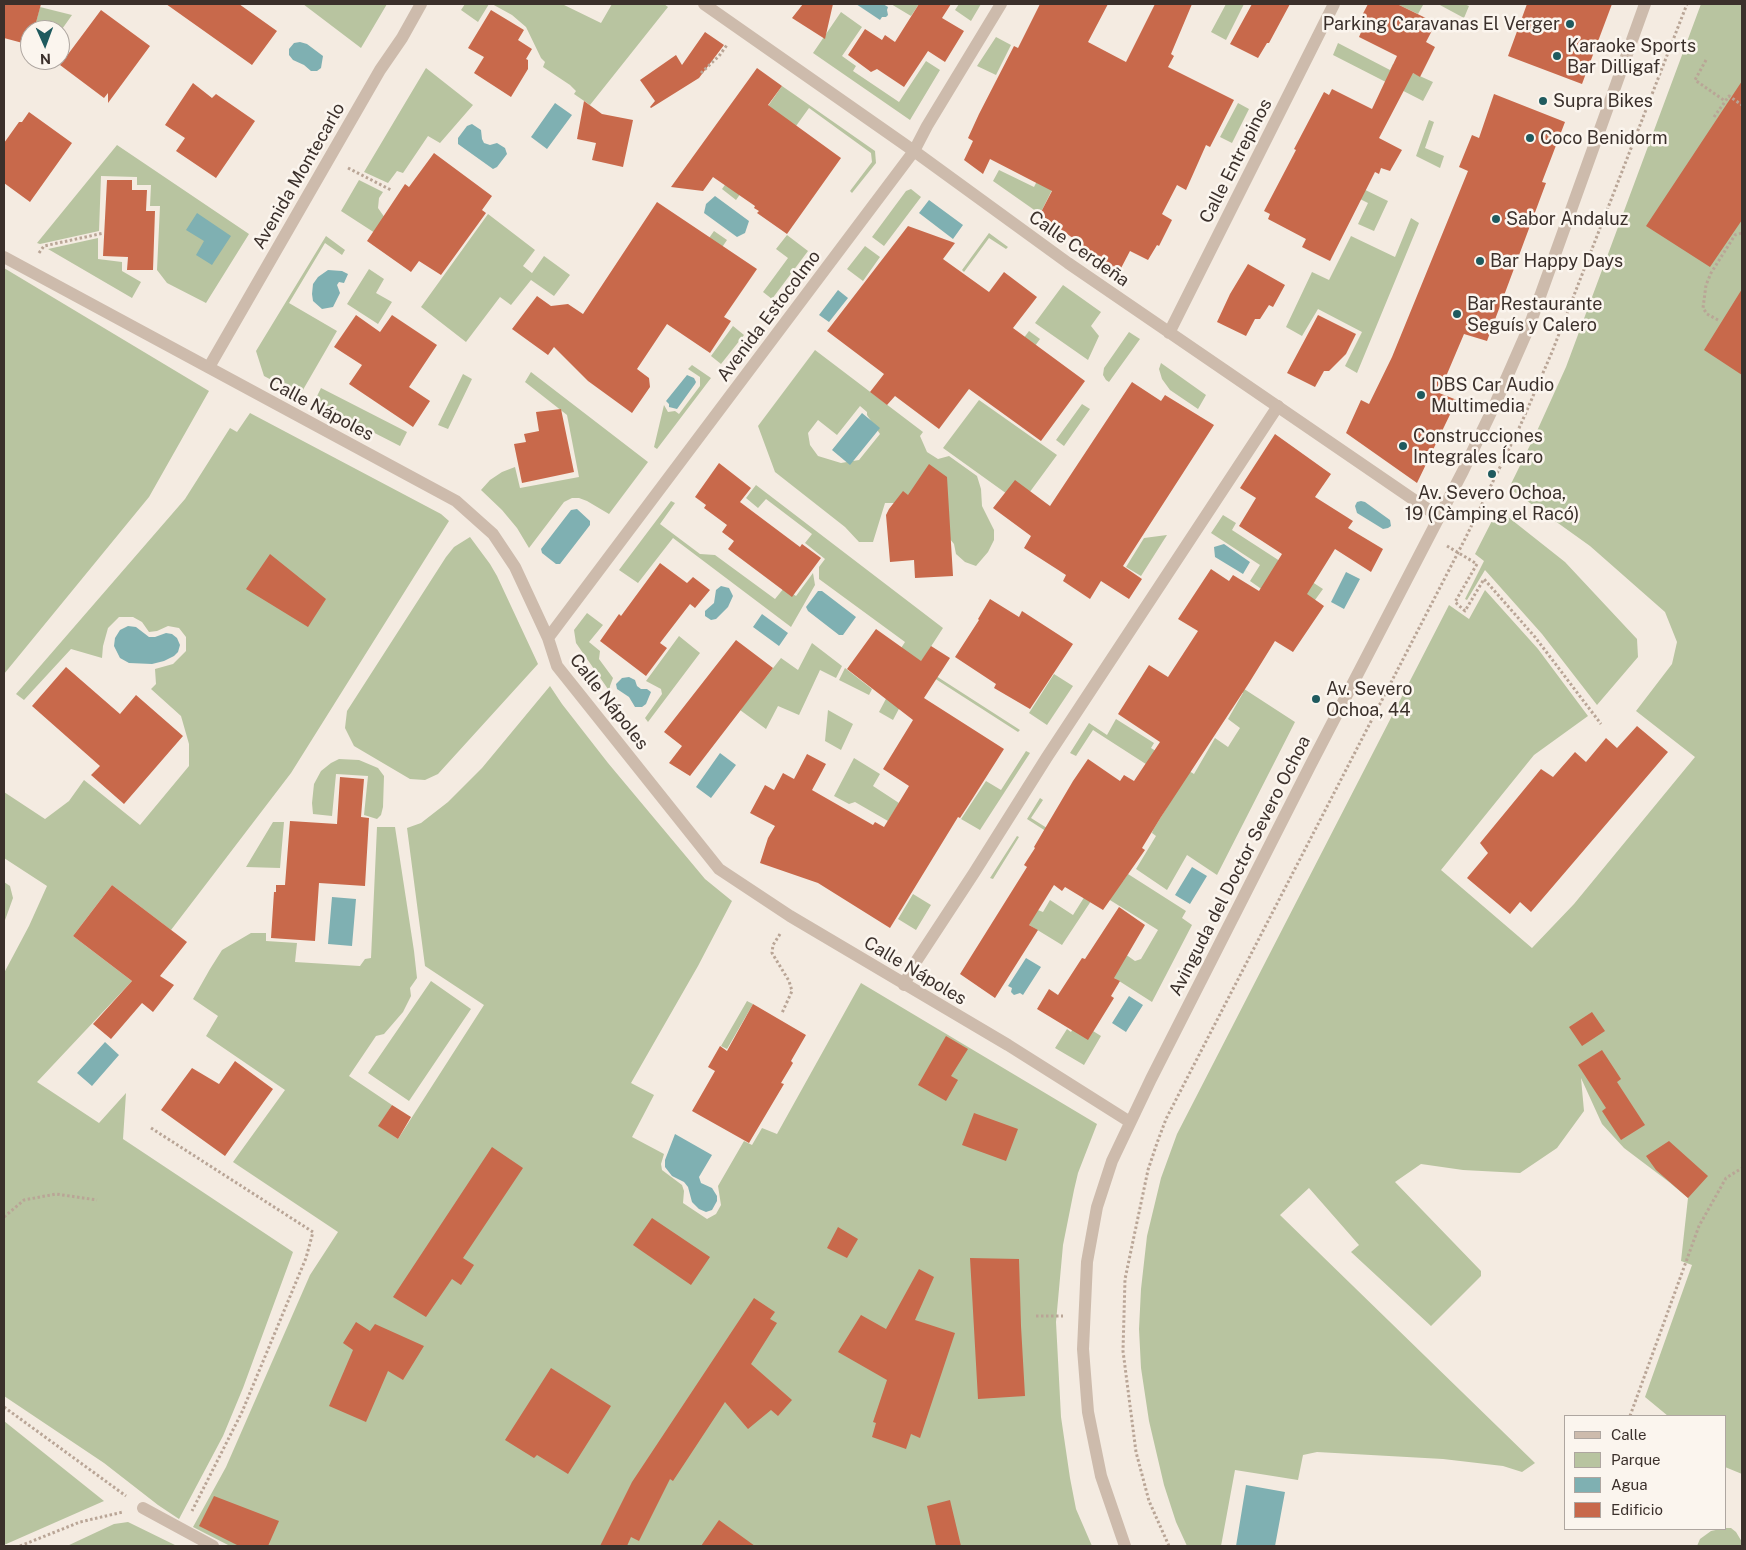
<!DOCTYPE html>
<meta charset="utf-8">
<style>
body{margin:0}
#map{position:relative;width:1746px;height:1550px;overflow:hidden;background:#f4ebe1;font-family:"Public Sans",sans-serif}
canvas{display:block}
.frame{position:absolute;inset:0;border:5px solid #3b302b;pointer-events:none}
.legend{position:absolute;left:1564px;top:1415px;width:162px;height:115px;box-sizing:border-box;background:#fbf5ee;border:1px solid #aea6a0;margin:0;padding:6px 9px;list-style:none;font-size:15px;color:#3b302b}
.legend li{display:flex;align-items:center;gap:10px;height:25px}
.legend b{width:25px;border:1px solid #aea6a0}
.north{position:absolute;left:20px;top:20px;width:50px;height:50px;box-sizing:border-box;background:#fbf5ee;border:1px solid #aea6a0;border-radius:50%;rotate:178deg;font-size:14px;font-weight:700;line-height:20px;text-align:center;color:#3b302b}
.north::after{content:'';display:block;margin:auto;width:18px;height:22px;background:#1f5a5e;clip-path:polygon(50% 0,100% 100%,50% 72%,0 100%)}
</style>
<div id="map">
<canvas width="1746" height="1550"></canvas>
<div class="frame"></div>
<ul class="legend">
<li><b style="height:6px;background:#cdbbac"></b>Calle</li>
<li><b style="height:14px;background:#b8c4a0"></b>Parque</li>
<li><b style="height:14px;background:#7fb0b2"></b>Agua</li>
<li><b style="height:14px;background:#c8694b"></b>Edificio</li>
</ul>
<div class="north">N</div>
</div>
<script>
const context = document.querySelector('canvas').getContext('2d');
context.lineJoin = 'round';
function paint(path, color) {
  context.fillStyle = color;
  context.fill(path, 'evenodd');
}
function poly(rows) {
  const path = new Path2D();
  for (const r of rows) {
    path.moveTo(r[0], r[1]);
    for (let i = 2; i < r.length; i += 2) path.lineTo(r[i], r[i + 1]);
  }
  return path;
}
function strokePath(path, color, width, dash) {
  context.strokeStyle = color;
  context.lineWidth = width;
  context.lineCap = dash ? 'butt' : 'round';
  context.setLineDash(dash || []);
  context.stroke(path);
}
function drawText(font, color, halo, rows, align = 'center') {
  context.font = font + ' "Public Sans",sans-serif';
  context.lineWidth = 5;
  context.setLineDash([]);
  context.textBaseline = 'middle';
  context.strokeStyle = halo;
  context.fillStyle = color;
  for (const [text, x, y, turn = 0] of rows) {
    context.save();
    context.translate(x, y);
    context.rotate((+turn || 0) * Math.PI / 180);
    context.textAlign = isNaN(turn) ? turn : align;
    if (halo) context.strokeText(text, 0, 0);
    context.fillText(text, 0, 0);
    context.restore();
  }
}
const green = poly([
 [303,4,387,4,361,48],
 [465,4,489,4,478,22,461,10],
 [492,4,562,4,601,23,612,4,664,4,668,7,590,105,574,94,576,91,570,85,543,67,545,62,541,58,526,27,512,15],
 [891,4,919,4,911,16],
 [959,4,981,4,971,21,955,10],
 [1226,4,1244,4,1226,40,1211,32],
 [1397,4,1419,4,1423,5,1418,14],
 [1438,4,1464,4,1469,6,1464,18],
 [1701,4,1742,4,1742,1474,1725,1467,1725,1416,1668,1416,1645,1397,1692,1265,1681,1261,1688,1198,1669,1182,1624,1148,1602,1124,1581,1078,1584,1111,1557,1148,1520,1173,1463,1170,1421,1164,1395,1182,1481,1271,1481,1276,1431,1326,1351,1252,1359,1245,1309,1188,1280,1215,1535,1463,1522,1472,1503,1466,1443,1459,1317,1452,1303,1455,1298,1480,1235,1470,1221,1546,1187,1546,1176,1522,1164,1485,1149,1421,1141,1368,1139,1329,1141,1289,1147,1236,1161,1178,1177,1134,1449,605,1469,619,1485,590,1538,649,1588,716,1534,755,1441,870,1532,948,1574,904,1695,757,1636,711,1672,664,1677,642,1665,612,1590,546,1509,488,1537,431,1566,367],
 [40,7,72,15,60,32,60,30,34,30],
 [841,12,862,27,842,56,856,66,853,71,899,102,926,61,940,70,910,120,813,53],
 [996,37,1011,45,996,75,977,66],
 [1338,43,1390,70,1393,64,1433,82,1423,101,1333,55],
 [426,68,473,105,440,143,428,136,403,173,397,171,388,183,364,172],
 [782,86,875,151,876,163,852,193,850,191,872,162,871,153,809,108,796,126,765,159,736,200,722,189,734,172,768,106],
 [1238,103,1249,109,1232,143,1220,137],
 [1429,120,1434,122,1425,148,1444,156,1440,168,1416,156],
 [117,145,249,234,206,303,167,283,157,270,160,206,150,206,151,185,137,185,137,177,101,176,99,231,40,244,37,243],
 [1050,155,1066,162,1040,214,993,181,999,170,1034,187],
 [359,180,383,192,379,198,378,208,385,218,375,233,341,211],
 [1353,184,1388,201,1374,231,1358,224,1368,203,1348,193],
 [911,189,921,197,884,246,872,237,906,191],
 [488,214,535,250,523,266,532,273,544,256,570,275,554,296,531,280,511,305,500,297,466,342,421,307],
 [1411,218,1419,223,1357,373,1345,366,1362,332,1318,309,1302,336,1286,327,1312,272,1329,280,1351,236,1395,257],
 [714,231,727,240,703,275,690,265],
 [989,233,1008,247,1006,249,989,238,964,272,962,270],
 [787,235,808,251,772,299,763,292,788,258,776,249],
 [326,236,345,250,342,255,325,243,289,303,337,331,300,395,264,376,256,351],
 [98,238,98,259,122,262,122,271,141,282,132,298,48,249],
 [865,246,880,257,863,281,847,269],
 [4,268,209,391,149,497,4,674],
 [369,269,384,279,376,293,392,302,378,324,347,304],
 [1063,285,1101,312,1091,326,1099,336,1088,360,1035,323],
 [733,326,744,335,721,364,711,356],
 [1029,331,1040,339,1017,371,1005,363],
 [1129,332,1140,339,1109,382,1106,380,1103,375,1104,368],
 [815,350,923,432,920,436,927,452,938,459,949,456,977,476,981,489,982,506,994,530,994,540,988,552,976,566,965,562,956,554,954,544,941,528,907,503,885,503,873,542,859,542,845,527,775,472,758,426],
 [860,406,867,412,867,415,880,434,859,460,841,463,818,456,810,445,808,433,818,420,837,435],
 [1161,363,1206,395,1198,409,1170,390,1162,379,1159,369],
 [692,365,711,378,657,449,654,447,664,405,668,412,675,411,679,414,700,386,700,377,688,369],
 [531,372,648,462,609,514,587,501,579,498,572,498,564,502,529,548,517,528,502,510,481,490,490,480,502,472,515,467,520,488,579,477,567,415,525,382],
 [463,374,472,379,448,429,438,425],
 [321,388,407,432,400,446,314,402],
 [979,400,1057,455,1021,504,943,448],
 [1082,404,1090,409,1064,446,1056,440],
 [250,413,441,514,449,521,291,773,171,930,112,885,73,936,132,981,37,1082,99,1123,126,1093,123,1139,293,1252,243,1388,223,1436,179,1519,158,1505,104,1463,4,1396,4,973,29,926,47,886,4,858,4,792,45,819,69,801,84,780,140,825,189,766,189,744,181,716,151,689,156,684,155,669,173,664,186,651,186,637,179,628,168,626,157,631,149,632,142,622,133,617,119,617,108,628,103,646,102,658,71,649,24,700,16,694,185,499,230,428,237,432],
 [756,485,943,628,919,665,1020,730,1018,732,920,669,893,720,879,712,897,678,886,671,905,642,819,579,819,567,825,559,805,543,812,534,766,499,758,508,746,498],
 [671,501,675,503,660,524,700,554,715,555,775,599,784,588,796,596,813,573,815,585,791,627,673,538,638,583,619,570],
 [1498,509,1565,562,1637,639,1638,657,1597,705,1542,634,1485,570,1467,600,1465,599,1484,561,1475,554],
 [1223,515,1236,523,1232,530,1323,589,1315,600,1287,607,1250,581,1260,565,1211,533],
 [1167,535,1141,576,1126,567,1144,538],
 [470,537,490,564,497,576,538,664,438,774,425,780,410,779,354,746,345,728,347,711,446,557,454,547],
 [587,613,603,625,589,642,600,651,599,659,613,678,610,686,610,692,576,643,574,630],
 [679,636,700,653,648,722,645,718,662,694,661,689,646,681],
 [812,643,842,666,836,678,820,670,799,715,778,706,766,729,740,710,781,658,798,670],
 [1201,661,1295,722,1217,875,1187,855,1167,890,1136,869,1156,836,1152,833,1153,830,1180,786,1093,730,1076,756,1070,753,1089,723,1107,735,1116,719,1154,743,1151,748,1194,774,1215,738,1228,747,1240,728,1228,719,1243,693,1199,664],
 [845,668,872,689,869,695,839,680],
 [1054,674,1073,686,1047,725,1029,713],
 [550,686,562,704,608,763,705,879,732,901,698,966,631,1083,654,1095,632,1137,664,1154,661,1164,662,1170,682,1185,684,1191,683,1203,707,1219,716,1214,721,1205,718,1186,744,1141,752,1145,762,1128,777,1134,861,983,1097,1124,1078,1173,1074,1190,1063,1245,1056,1322,1061,1417,1070,1478,1076,1509,1092,1546,230,1546,193,1527,226,1467,310,1275,338,1232,233,1162,285,1090,206,1036,218,1016,193,999,210,969,222,950,251,933,266,933,266,941,297,943,295,962,360,966,365,959,371,958,377,827,395,827,414,951,417,978,410,988,411,996,403,1012,384,1034,376,1036,349,1076,392,1105,379,1126,398,1139,484,1005,425,966,407,828,421,823,448,802,482,768],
 [828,710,853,724,841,750,825,741],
 [1026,751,1030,753,980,830,961,819,986,781,1001,790],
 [854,758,880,774,873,786,899,803,888,821,855,802,849,804,834,796],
 [339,759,359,760,378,768,384,776,383,807,381,815,377,819,364,815,368,776,336,774,332,816,313,814,312,803,314,784,321,771,331,763],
 [1040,798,1043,800,1031,818,1112,869,1123,881,1128,874,1186,911,1182,918,1192,925,1152,1002,1105,972,1125,954,1135,961,1141,959,1158,930,1097,892,1062,945,1026,923,1035,909,1043,912,1050,900,1073,915,1090,888,1080,853,1027,819],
 [273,822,284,822,280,868,246,867],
 [1017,836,1019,837,993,879,990,878],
 [4,882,10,886,13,898,4,923],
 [913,894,931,905,916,930,898,919],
 [431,981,471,1009,409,1101,368,1073],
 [747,1001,753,1004,727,1049,721,1046],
 [1077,1021,1101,1036,1084,1065,1055,1048,1067,1029,1071,1032],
 [4,1421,104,1501,4,1545],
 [128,1522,177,1546,67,1546,114,1524],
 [1725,1528,1731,1528,1736,1532,1742,1542,1742,1546,1697,1546,1700,1539,1711,1531]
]);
const water = poly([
 [856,4,883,4,888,7,887,10,888,15,886,17,882,17,880,20],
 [300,42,307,44,323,56,321,68,317,71,311,71,304,65,293,60,289,55,289,49,294,43],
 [555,103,572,115,547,149,531,137],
 [472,124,481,130,482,139,484,143,490,145,497,143,505,148,507,154,497,167,493,169,458,144,458,138,467,126],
 [715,196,749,221,745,233,737,237,704,213,706,204],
 [929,200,963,225,953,239,919,213],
 [197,213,231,236,212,265,196,255,204,241,186,230],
 [328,270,342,271,348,274,344,283,339,282,337,285,340,293,333,307,322,309,313,301,312,294,313,284,318,277],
 [838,290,848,298,829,322,819,315],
 [687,375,694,378,696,382,695,384,677,409,669,407,669,404,666,401],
 [862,413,880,428,850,465,832,450],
 [1361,501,1365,502,1390,520,1391,526,1388,528,1383,529,1357,513,1355,506,1357,502],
 [577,509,590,521,590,525,560,564,556,564,542,553,541,549,571,510],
 [1224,544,1250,562,1243,574,1215,557,1214,547],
 [1346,572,1360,579,1344,609,1331,602],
 [721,586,729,588,733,596,728,607,716,619,711,620,705,616,705,611,714,603,716,590],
 [818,591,822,591,856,617,843,635,839,635,808,611,806,607],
 [762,614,788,633,779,646,753,627],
 [128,626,136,627,149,637,155,637,166,633,172,634,177,638,180,645,178,652,174,656,164,661,152,664,129,663,120,658,114,646,115,638,120,630],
 [629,677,635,680,637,686,641,689,647,689,651,692,646,704,642,707,635,707,629,697,617,689,616,684,622,678],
 [720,753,736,765,711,798,696,787],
 [1192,867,1207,876,1190,904,1175,895],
 [332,897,356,899,352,946,328,944],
 [1026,958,1041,967,1023,995,1020,993,1014,995,1011,992,1012,988,1008,986],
 [1129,996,1143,1005,1126,1032,1112,1023],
 [105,1042,119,1055,92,1086,77,1073],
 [675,1134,712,1155,699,1177,701,1183,712,1188,717,1196,717,1201,712,1210,706,1212,699,1209,692,1202,688,1187,684,1182,672,1176,665,1167,665,1160],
 [1246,1485,1285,1492,1275,1546,1236,1546]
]);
const building = poly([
 [4,4,41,4,34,30,30,30,30,45,4,38],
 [166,4,239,4,277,31,252,65],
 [803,4,833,4,825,39,792,18],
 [919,4,951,4,942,18,964,31,945,62,928,51,904,87,877,69,871,72,848,55,865,29,882,40,885,35,895,42],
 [1040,4,1108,4,1088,42,1126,62,1155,4,1192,4,1171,54,1174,56,1168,67,1234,100,1210,147,1206,145,1186,190,1177,185,1162,214,1172,220,1159,246,1157,245,1148,260,1130,251,1119,272,1040,214,1052,191,990,159,983,174,964,160,973,141,968,138,979,114,1014,46,1018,48],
 [1252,4,1290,4,1269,43,1267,43,1258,58,1230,44],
 [1368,4,1397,4,1436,23,1426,42,1435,47,1420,77,1413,73,1379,138,1402,150,1390,171,1381,168,1379,174,1375,172,1330,261,1302,247,1306,239,1268,219,1270,214,1264,211,1296,150,1294,149,1324,92,1329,95,1332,89,1372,109,1397,56,1359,37,1362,30,1356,27],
 [1527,4,1612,4,1582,84,1508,56],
 [101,10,150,46,108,103,108,93,104,98,60,65],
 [491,10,524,30,518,40,532,49,526,59,528,60,528,69,511,97,474,73,484,57,468,48],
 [705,32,724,45,699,78,651,108,650,107,655,101,640,80,676,55,682,65],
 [757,68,782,86,768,105,841,158,787,234,757,213,759,211,754,208,755,206,713,177,703,191,671,187],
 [1742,81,1742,220,1710,267,1646,226],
 [193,83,212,98,216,94,255,121,216,178,176,151,185,138,165,125],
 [1494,94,1565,122,1542,182,1546,183,1487,341,1464,334,1439,393,1457,400,1417,483,1346,433,1361,400,1369,404,1392,357,1468,171,1459,167,1472,135,1479,138],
 [584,101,602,114,633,120,623,167,592,160,596,143,577,139],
 [29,112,72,143,30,202,4,183,4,143,19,122,22,122],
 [434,153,492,196,482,210,486,213,441,275,419,261,411,272,367,241,405,184,409,187],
 [107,180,132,180,132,190,147,190,146,211,155,211,153,270,127,270,128,257,103,256],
 [657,202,757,269,724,317,731,321,710,353,667,324,637,369,649,378,650,387,632,413,588,381,554,347,548,355,512,329,537,296,551,306,568,304,583,314],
 [908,226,955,243,943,259,989,292,1004,272,1037,297,1013,328,1085,381,1041,441,969,389,939,429,895,396,887,405,870,392,884,374,827,331],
 [1248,264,1285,285,1273,307,1269,305,1260,319,1255,319,1246,336,1217,322,1230,294],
 [1742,289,1742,375,1704,350],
 [356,315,380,332,392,315,437,345,409,387,430,401,413,427,349,384,362,365,334,347],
 [1318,315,1356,334,1346,354,1329,371,1324,371,1315,387,1287,373],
 [1132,382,1161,401,1165,395,1214,425,1123,566,1142,579,1129,599,1101,581,1090,599,1063,581,1066,575,1024,548,1031,536,993,508,1015,480,1050,506],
 [561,409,574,472,522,483,514,444,526,442,524,434,539,431,536,412],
 [1275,434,1331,474,1315,497,1353,521,1348,528,1383,549,1371,572,1335,549,1307,594,1324,606,1293,652,1275,641,1249,683,1161,817,1142,848,1145,850,1103,910,1065,887,1062,891,1054,885,1029,925,1038,930,995,998,960,974,1027,867,1024,865,1035,848,1034,847,1073,781,1088,759,1120,781,1124,775,1134,781,1160,742,1118,714,1149,665,1168,677,1198,631,1178,619,1211,569,1229,581,1233,575,1259,591,1282,554,1239,526,1256,498,1240,488],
 [719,463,751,488,740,502,800,547,802,544,821,558,792,597,728,549,734,541,722,532,727,525,704,508,706,505,695,497],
 [929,464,947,477,953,576,915,578,914,560,890,562,886,515,889,509,903,491,908,495],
 [270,554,326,599,308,627,246,589],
 [660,563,687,583,693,577,710,590,695,608,690,604,660,643,667,648,646,676,600,641,619,614,621,616],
 [990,599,1019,617,1022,611,1073,644,1030,709,994,688,996,684,955,657,979,620,978,619],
 [876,629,921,661,931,646,950,658,924,698,1004,749,971,801,960,818,958,817,890,928,818,883,760,863,768,838,775,826,750,813,765,785,774,790,783,773,794,779,807,754,826,764,812,790,873,825,875,822,884,827,909,786,883,769,913,720,847,669],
 [736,640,773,668,690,776,669,763,682,746,664,732],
 [66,667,120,714,136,695,183,736,124,804,91,775,100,766,32,706],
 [1637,726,1668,752,1531,912,1520,902,1510,914,1467,878,1488,853,1480,843,1541,769,1553,777,1575,752,1586,762,1606,738,1617,748],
 [340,777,364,779,361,817,369,818,365,886,319,883,315,941,271,938,274,892,276,892,276,885,285,885,290,821,337,824],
 [112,885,187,942,160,976,174,985,153,1012,142,1003,111,1039,93,1024,132,981,73,936],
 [1119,907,1145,925,1114,978,1120,981,1111,996,1114,998,1088,1040,1037,1009,1049,989,1058,995,1082,958,1085,959],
 [753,1004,806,1035,791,1061,793,1063,781,1083,784,1084,749,1143,692,1111,715,1071,708,1067,720,1046,727,1051],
 [1592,1012,1605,1031,1582,1046,1569,1027],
 [946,1036,968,1049,951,1076,958,1080,946,1101,918,1085],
 [1602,1050,1621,1079,1617,1082,1645,1125,1621,1140,1602,1111,1606,1108,1578,1065],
 [235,1061,273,1089,225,1156,161,1110,192,1068,219,1084],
 [392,1105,411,1117,398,1139,378,1126],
 [974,1113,1018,1129,1006,1161,962,1145],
 [1669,1141,1708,1176,1688,1198,1656,1170,1646,1156],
 [492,1147,523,1168,463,1258,474,1265,461,1285,452,1279,426,1317,393,1297],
 [652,1218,710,1257,691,1285,633,1245],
 [838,1227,858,1239,847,1258,827,1248],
 [970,1258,1019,1259,1021,1326,1025,1396,978,1399],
 [919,1269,934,1277,915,1320,955,1333,920,1438,911,1434,906,1449,872,1437,876,1423,873,1422,887,1380,838,1352,861,1315,886,1329],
 [754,1298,775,1312,770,1319,777,1323,751,1364,792,1400,778,1416,771,1410,748,1429,725,1402,673,1481,670,1479,639,1541,631,1537,627,1546,600,1546,632,1482],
 [356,1322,370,1331,375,1324,424,1346,403,1380,388,1371,366,1422,329,1406,353,1350,343,1343],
 [551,1368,611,1406,568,1474,537,1455,534,1458,505,1440],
 [214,1496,279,1521,268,1546,239,1546,199,1526],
 [950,1500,961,1546,936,1546,927,1506],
 [719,1520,755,1546,701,1546]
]);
const path = poly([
 [1706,60,1695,80,1725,101],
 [701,73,719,56,727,45],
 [1714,117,1729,96,1742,105],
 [348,168,391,190],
 [39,253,44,246,104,233],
 [1718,320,1707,314,1703,308,1706,285,1711,273,1735,235,1742,233],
 [1447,546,1477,564,1455,602,1465,611,1484,579,1535,637,1601,724],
 [780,934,773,945,772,953,789,981,792,991,782,1013],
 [151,1128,313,1232,306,1258,242,1412,192,1511],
 [4,1217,24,1200,56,1194,97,1200],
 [1036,1316,1063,1316],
 [4,1407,126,1496],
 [1630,1416,1699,1226,1726,1178,1742,1168],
 [20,1546,80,1522,123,1512],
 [1169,1546,1149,1501,1136,1452,1123,1351,1125,1279,1148,1170,1157,1143,1166,1119,1466,537,1521,424,1552,352,1687,4]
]);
const service = poly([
 [904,985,915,963,974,873,1047,757,1278,406],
 [143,1508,213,1546]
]);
const minor = poly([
 [704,4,914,151,1068,263,1439,517],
 [4,257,456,501,493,534,515,567,548,638,557,666,719,869,790,916,1008,1045,1130,1122],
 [1169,333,1334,4],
 [209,367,380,70,402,38,421,4],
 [548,638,914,151,927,126,1001,4]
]);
const tertiary = poly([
 [1125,1546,1101,1476,1088,1412,1083,1349,1087,1262,1097,1207,1112,1161,1151,1079,1310,766,1463,471,1496,402,1529,327,1645,4]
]);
const markers = [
 [1570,24,5,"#1f5a5e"],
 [1557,56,5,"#1f5a5e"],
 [1543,101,5,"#1f5a5e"],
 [1530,138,5,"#1f5a5e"],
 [1496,219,5,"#1f5a5e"],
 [1480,261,5,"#1f5a5e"],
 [1457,314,5,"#1f5a5e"],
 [1421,395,5,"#1f5a5e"],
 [1403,446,5,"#1f5a5e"],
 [1492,474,5,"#1f5a5e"],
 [1316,699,5,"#1f5a5e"]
];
const poiNames = [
 ["Parking Caravanas El Verger",1560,24,"right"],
 ["Karaoke Sports",1567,46],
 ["Bar Dilligaf",1567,67],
 ["Supra Bikes",1553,101],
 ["Coco Benidorm",1540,138],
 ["Sabor Andaluz",1506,219],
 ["Bar Happy Days",1490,261],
 ["Bar Restaurante",1467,304],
 ["Seguís y Calero",1467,325],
 ["DBS Car Audio",1431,385],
 ["Multimedia",1431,406],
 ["Construcciones",1413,436],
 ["Integrales Ícaro",1413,457],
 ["Av. Severo Ochoa,",1492,493,"center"],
 ["19 (Càmping el Racó)",1492,514,"center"],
 ["Av. Severo",1326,689],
 ["Ochoa, 44",1326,710]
];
const streetNames = [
 ["Calle Entrepinos",1236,161,-63],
 ["Avenida Montecarlo",299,176,-60],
 ["Calle Cerdeña",1079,249,35],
 ["Avenida Estocolmo",769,316,-53],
 ["Calle Nápoles",321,409,28],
 ["Calle Nápoles",609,702,52],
 ["Avinguda del Doctor Severo Ochoa",1240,866,-63],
 ["Calle Nápoles",915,971,31]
];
paint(green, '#b8c4a0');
paint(water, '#7fb0b2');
paint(building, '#c8694b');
strokePath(path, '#b9a596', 3, [2.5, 2.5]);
strokePath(service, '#cdbbac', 12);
strokePath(minor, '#cdbbac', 12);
strokePath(tertiary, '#cdbbac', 12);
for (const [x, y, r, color] of markers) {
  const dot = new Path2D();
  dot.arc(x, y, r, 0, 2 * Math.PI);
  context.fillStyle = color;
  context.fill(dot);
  strokePath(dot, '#fbf5ee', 2);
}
drawText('18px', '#3b302b', '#fbf5ee', poiNames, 'left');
drawText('18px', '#3b302b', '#fbf5ee', streetNames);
</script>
